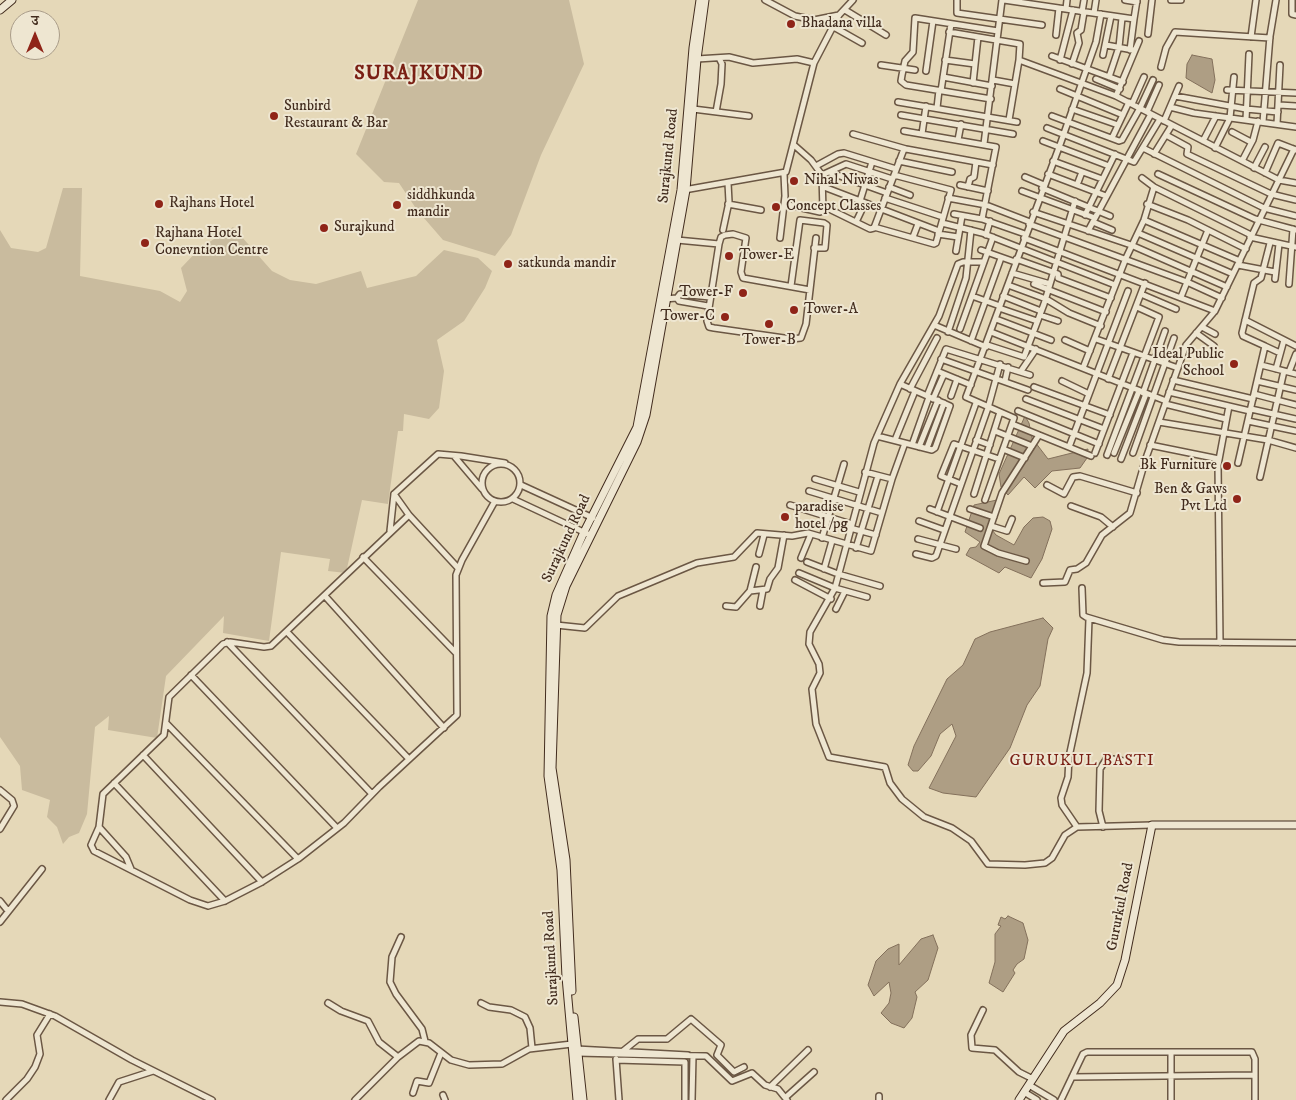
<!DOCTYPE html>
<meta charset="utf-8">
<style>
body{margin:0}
#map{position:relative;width:1296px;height:1100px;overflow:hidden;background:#e5d8b8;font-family:"IM FELL DW Pica","Noto Serif Devanagari",serif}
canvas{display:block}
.north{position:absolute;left:10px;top:10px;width:50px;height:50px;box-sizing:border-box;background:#eee6d1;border:1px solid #a99c89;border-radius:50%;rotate:0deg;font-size:14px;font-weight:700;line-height:20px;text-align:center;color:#422c1e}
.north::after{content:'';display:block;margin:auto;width:18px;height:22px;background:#8f2418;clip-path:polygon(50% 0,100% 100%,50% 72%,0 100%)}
</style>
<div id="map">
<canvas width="1296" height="1100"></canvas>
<div class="north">उ</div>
</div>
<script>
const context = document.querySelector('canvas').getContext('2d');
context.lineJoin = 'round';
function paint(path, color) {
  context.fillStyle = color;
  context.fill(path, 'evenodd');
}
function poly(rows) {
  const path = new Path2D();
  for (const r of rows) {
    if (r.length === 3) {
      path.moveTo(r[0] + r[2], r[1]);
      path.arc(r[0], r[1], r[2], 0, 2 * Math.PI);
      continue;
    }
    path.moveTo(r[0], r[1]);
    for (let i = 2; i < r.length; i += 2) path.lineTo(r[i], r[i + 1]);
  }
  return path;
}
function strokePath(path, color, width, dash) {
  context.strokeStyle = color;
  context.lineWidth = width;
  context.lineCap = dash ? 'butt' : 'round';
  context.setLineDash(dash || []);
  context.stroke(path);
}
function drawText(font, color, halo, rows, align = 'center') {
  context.font = font + ' "IM FELL DW Pica",serif';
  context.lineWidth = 4;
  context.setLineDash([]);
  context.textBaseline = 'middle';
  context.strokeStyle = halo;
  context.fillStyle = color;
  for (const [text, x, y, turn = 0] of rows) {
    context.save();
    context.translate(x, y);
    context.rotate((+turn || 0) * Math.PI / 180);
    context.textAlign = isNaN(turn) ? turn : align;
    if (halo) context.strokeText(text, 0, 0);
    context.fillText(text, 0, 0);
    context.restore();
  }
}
const green = poly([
 [418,0,569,0,584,64,541,155,511,235,495,256,443,240,417,210,399,183,384,182,356,154],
 [63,188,82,188,80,276,160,291,180,302,187,291,181,268,200,248,233,227,272,271,290,280,316,284,361,271,367,288,416,276,444,250,478,258,492,271,485,288,464,321,437,340,444,371,439,408,429,419,404,414,403,431,398,431,388,504,362,500,346,573,328,571,330,559,281,552,269,641,223,633,224,616,166,676,157,738,108,730,109,716,95,727,87,814,79,833,69,837,63,844,57,827,47,817,50,800,22,790,20,766,0,737,0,230,11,248,38,252,46,248]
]);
const water = poly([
 [1192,55,1212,59,1215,80,1212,93,1186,78,1187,64,1192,55],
 [1025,416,1029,423,1032,438,1048,459,1088,449,1087,458,1080,468,1052,471,1035,488,1024,477,1008,495,1001,487,999,474,1025,416],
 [997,500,989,526,996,535,1014,545,1024,527,1033,518,1043,517,1050,521,1052,529,1042,559,1031,578,1005,567,999,573,966,555,970,548,976,547,980,542,965,532,974,505,997,500],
 [1043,618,1053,628,1048,639,1040,686,1027,705,1010,748,976,797,943,793,929,788,956,736,952,724,940,734,931,756,918,771,913,771,908,765,914,746,947,679,963,665,975,639,990,632,1043,618],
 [1008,916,1023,923,1028,940,1024,959,1017,964,1013,970,1015,973,1003,992,989,983,995,962,995,934,1001,926,998,925,1001,917,1005,919,1008,916],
 [933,935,938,948,928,980,915,992,917,997,912,1018,904,1028,891,1023,881,1013,889,1003,891,993,889,982,874,996,868,985,876,961,888,949,899,944,899,965,921,939,933,935]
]);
const street = poly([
 [765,0,795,16,814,20,839,15,853,0],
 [957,0,957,13,1042,25],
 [1004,0,1134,19,1137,0],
 [1125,0,1137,2],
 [1171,0,1181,0],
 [1292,0,1292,14,1296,15],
 [1066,9,1067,0],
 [845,10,886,35],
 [1082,12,1084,0],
 [1094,13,1096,0],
 [832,26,862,43],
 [949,32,1020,44,1019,60,1009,120],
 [1148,34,1152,0],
 [1056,35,1059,8],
 [1251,37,1256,0],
 [1106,45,1133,50],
 [1130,50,1134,19],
 [1103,55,1111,16],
 [1052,56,1123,82],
 [697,59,729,57,753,63,797,59,814,63],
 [945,60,975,64],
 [1019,60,1116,96,1279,180,1296,183],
 [1060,60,1073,10],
 [1072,64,1079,43,1077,33,1081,30,1084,12],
 [881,65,915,70],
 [1161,67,1166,48,1175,32,1270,38],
 [926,71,933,21],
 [943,77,992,86],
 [1109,77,1119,47,1122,18],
 [1096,79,1120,89],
 [993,80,1015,84],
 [973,83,978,37],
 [1060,89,1123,115],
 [1227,90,1296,93],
 [941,91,951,24],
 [1116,96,1139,41],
 [1175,96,1246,109,1278,112],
 [991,99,906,85,901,81,902,75,905,61,913,52,915,18,998,31],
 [898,102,1017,122],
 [1132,104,1144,77],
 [1279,105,1296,106],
 [1170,107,1194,113,1296,127],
 [937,108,939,90],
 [693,109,749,116],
 [1072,109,1118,125],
 [716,112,721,84,722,64,719,58],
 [1147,112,1159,85],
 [901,115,1013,134],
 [1052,116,1119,141,1122,140,1140,108,1153,80],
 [1246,120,1249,54],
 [1164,121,1179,86],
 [1263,122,1270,36,1276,0],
 [1277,124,1280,65],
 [1047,128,1134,162,1160,119],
 [904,131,996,147,982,219],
 [1232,132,1251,142],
 [853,134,906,149,993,165],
 [922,134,926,106],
 [1166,135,1188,147,1187,154,1271,194,1296,200],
 [1112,138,1129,102],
 [958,140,961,124],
 [1043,141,1109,166],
 [1203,141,1216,116],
 [984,144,1002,0],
 [1143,148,1264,208,1296,216],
 [1215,148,1230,118,1234,77],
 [1154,154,1172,125],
 [899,161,952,172],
 [1053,161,1102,179],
 [1242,161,1253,140,1258,121],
 [816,166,838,154,844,153,896,169],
 [1254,168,1265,147],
 [829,172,887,193],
 [1265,173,1278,143,1296,150],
 [1048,174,1106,196],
 [1158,174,1255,219,1296,230],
 [822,175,846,164,892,179],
 [1025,177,1044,185],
 [1142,178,1154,187,1251,235],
 [960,185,988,191],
 [1077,185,1082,172],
 [824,187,939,231],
 [889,187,910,195],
 [968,187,970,179,974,177,976,162],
 [1042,188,1110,216],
 [684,190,786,172,814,63,839,15],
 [1022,191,1095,218],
 [885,198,943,217],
 [948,198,986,205,1030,222],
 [860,201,872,162],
 [728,204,761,210],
 [784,204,820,212,823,211,822,175,811,160,794,145],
 [1147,204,1188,220,1246,249],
 [823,206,870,229,874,228,904,149],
 [1033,212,1131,245,1227,287],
 [954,214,982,219,1025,234],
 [1085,215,1115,154],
 [1144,220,1240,261],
 [856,222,865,203],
 [1093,222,1112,230],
 [942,223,982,233,1115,285],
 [1029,224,1187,282,1222,298],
 [874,227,934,244,936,243,951,190,894,175],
 [723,230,729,202,728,183],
 [1088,231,1151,114],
 [1138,233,1233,274],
 [938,234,958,237],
 [986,235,990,221],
 [913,237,918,224],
 [1250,237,1296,247],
 [780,238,785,196,784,174],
 [1024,238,1215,311],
 [677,240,719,244],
 [981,250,1015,262],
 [956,251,962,216],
 [1016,259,1058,274,1058,278,1111,298],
 [984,262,963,262,958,264,939,316,900,384,874,443,835,588,810,632,809,644,819,664,820,673,812,689,816,724,829,757,885,767,890,783,902,799,924,817,952,828,971,841,988,864,1025,865,1045,863,1052,858,1065,835,1077,827,1152,825],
 [1238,265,1275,272],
 [1012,273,1050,284],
 [1275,279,1279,244],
 [1034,284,1106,312],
 [1289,284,1293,229],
 [1008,285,1046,299,1069,313,1101,326],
 [791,286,800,220,824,223,827,225,825,248,814,248],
 [810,290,743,278,741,272,746,238,733,234,725,235,721,237,719,244,707,321,709,327,714,328,791,339,801,338,806,324,816,238],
 [1141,294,1176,309],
 [972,296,1000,306],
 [1003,296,1041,311],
 [1181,297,1208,230],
 [677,298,679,301,708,306],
 [664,299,677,298,680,294,710,297],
 [999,308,1037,321],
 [1040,315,1058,321],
 [996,319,1051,340],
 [1245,320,1296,346],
 [934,325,986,347],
 [1202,327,1215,334],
 [960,329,993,237],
 [948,332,966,278,971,230],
 [991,332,1166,401],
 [1196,333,1214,346],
 [1096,339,1178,368],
 [1065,340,1090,351],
 [971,341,1001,258],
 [987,345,1024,357,1044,304,1075,201],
 [1265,346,1280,353],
 [941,359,1028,390],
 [1261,365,1296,374],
 [1083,368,1126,258,1144,220,1154,187],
 [1276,369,1284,340],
 [937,371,971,385],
 [1021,371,1036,349],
 [1289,372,1296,354],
 [1108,379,1145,283],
 [1173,380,1253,399],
 [1005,381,1008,367],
 [1062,381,1089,394],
 [1257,381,1296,390],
 [1034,387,1110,415],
 [910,389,937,338],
 [1169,392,1250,411],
 [1143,393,1165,331],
 [1254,394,1296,405],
 [927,396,946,349,1030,375],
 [951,396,957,379],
 [933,399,944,374],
 [1026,399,1104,429],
 [1165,404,1226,419],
 [1251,409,1296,419],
 [1018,411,1099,444],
 [1248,421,1296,431],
 [1159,422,1268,440,1296,448],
 [1012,424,1091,456],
 [995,431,1032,446],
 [877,436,932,450,935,448,950,406,900,384],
 [895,440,915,391],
 [976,440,990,445],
 [912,445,929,397],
 [1150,445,1219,459],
 [919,447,938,400],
 [1069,447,1128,291],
 [927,448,944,403],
 [1003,449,1025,458],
 [1095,453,1133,353],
 [1114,453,1139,391],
 [1133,453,1174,338],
 [1107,455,1159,317,1137,307],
 [454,456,482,489],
 [1121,459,1146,394],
 [1238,463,1265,346,1243,336,1242,333,1254,283,1261,278,1270,243],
 [501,483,19],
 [865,472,892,479],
 [1260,477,1284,371],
 [815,479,859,492],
 [961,484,941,476,954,444,999,459],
 [521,485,593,518],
 [1047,485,1064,494,1073,477,1080,476,1137,493],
 [809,491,882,513],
 [974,494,1000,412],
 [513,499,590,535],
 [985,500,1014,418,966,397,1061,142,1096,42,1101,14],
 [790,505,851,524],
 [1071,506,1101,517,1113,527],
 [930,509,980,528],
 [970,509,994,517],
 [937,512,976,403],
 [409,515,271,646,264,647,230,642,223,644,169,697,164,735,103,794,99,827,91,845,94,851,190,900,208,906,225,901,262,882,298,859,344,823,379,787,457,715,456,575,462,560,495,501],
 [919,521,944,530],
 [991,526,1007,531,1012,519],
 [850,528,876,535],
 [390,531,394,494],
 [822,538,844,464],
 [918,539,956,549],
 [856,548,878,476],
 [759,554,764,535],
 [916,554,932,558,936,556,988,408,1000,364],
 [363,557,456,653],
 [801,558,811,534],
 [1026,561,998,553,984,546,1002,493,1039,435],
 [807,562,838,574,880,586],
 [458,568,409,515,394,494,438,454,461,456,505,463],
 [824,569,832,541],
 [799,573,835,588,867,597],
 [795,580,831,599],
 [1043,583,1065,582,1070,570,1077,569,1086,563,1102,535,1130,513,1146,458,1186,345,1215,311,1294,149],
 [1082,588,1083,615,1086,617,1163,640,1179,642,1296,643],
 [750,591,756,567],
 [325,596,444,728],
 [726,606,736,607,750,591,767,589,770,579,778,568,784,535],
 [760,606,763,590],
 [836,609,845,591],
 [556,625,585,628,618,596,697,563,734,557,757,533,792,536,808,533,871,551,892,479,905,443],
 [287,632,409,759],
 [227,642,372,794],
 [1220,643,1218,465,1229,406],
 [191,675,337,828],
 [167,724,298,859],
 [143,755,262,882],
 [114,783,225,901],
 [0,790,12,800,14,806,0,829],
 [99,827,126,857,131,869],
 [1077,827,1062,805,1061,798,1068,777,1069,757,1087,673,1089,619],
 [1103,827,1099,811,1100,769,1107,758,1124,761],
 [0,901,8,911],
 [0,922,42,869],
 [401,937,392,957,390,982,396,994,422,1029,425,1041],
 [0,1002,22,1004,55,1016,132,1060,212,1100],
 [328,1003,341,1011,368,1021,379,1042,398,1057],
 [481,1003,489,1007,511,1010,525,1017,530,1028,532,1048],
 [983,1010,971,1035,972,1048,995,1050,1019,1072,1033,1079],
 [576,1049,688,1055],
 [623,1051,638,1039,667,1039,691,1019,721,1045,717,1055,734,1072,744,1067],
 [1171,1052,1171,1100],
 [577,1053,706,1056,732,1081,752,1073,765,1085,778,1089,787,1100],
 [616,1059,619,1100],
 [616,1060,685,1062,685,1100],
 [1072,1077,1255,1075],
 [1029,1085,1054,1100],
 [770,1087,808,1050],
 [1024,1092,1037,1100],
 [413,1093,417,1081,429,1083,441,1053],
 [443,1095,445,1100],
 [879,1096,879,1100],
 [786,1097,814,1072],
 [6,1100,27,1079,35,1067,40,1054,37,1035,50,1014],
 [109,1100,119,1082,153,1071],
 [355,1100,398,1057,419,1041,429,1043,451,1060,469,1065,502,1064,529,1049,572,1044],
 [692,1100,693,1056],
 [1061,1100,1083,1054,1087,1052,1252,1052,1255,1059,1255,1100]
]);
const secondary = poly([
 [0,10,12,0],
 [572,991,566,860,552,768,557,615,566,586,637,442,646,415,686,190,697,59,705,0],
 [574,1017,583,1100],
 [577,1100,566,977,561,870,548,776,551,616,556,595,584,532,637,427,681,190,693,48,700,0],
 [1019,1100,1064,1031,1100,1003,1117,985,1125,960,1152,825,1296,825]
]);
const markers = [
 [791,24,5,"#8f2418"],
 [274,116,5,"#8f2418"],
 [794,181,5,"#8f2418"],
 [159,204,5,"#8f2418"],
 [397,205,5,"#8f2418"],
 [776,207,5,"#8f2418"],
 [324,228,5,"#8f2418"],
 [145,243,5,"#8f2418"],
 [729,256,5,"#8f2418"],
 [508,264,5,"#8f2418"],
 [743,293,5,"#8f2418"],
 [794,310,5,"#8f2418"],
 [725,317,5,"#8f2418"],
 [769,324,5,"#8f2418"],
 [1234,364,5,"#8f2418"],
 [1227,466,5,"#8f2418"],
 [1237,499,5,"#8f2418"],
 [785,517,5,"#8f2418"]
];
const poiNames = [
 ["Bhadana villa",801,24],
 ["Sunbird",284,107],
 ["Restaurant & Bar",284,124],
 ["Nihal Niwas",804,181],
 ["siddhkunda",407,196],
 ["mandir",407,213],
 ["Rajhans Hotel",169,204],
 ["Concept Classes",786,207],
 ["Surajkund",334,228],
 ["Rajhana Hotel",155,234],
 ["Conevntion Centre",155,251],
 ["Tower-E",739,256],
 ["satkunda mandir",518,264],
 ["Tower-F",733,293,"right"],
 ["Tower-A",804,310],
 ["Tower-C",715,317,"right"],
 ["Tower-B",769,341,"center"],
 ["Ideal Public",1224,355,"right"],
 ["School",1224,372,"right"],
 ["Bk Furniture",1217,466,"right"],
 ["Ben & Gaws",1227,490,"right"],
 ["Pvt Ltd",1227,507,"right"],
 ["paradise",795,508],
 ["hotel /pg",795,525]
];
const streetNames = [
 ["Surajkund Road",669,156,-84],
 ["Surajkund Road",567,539,-65],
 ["Gururkul Road",1121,907,-79],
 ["Surajkund Road",552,958,-93]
];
const neighbourhoodNames = [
 ["GURUKUL BASTI",1082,762]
];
const districtNames = [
 ["SURAJKUND",419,75]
];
paint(green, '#c9bb9e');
paint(water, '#ae9e84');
strokePath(water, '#83705b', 1);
strokePath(street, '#6b5744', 8);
strokePath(secondary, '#422c1e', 9);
strokePath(street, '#eee6d1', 5);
strokePath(secondary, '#eee6d1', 7);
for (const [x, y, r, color] of markers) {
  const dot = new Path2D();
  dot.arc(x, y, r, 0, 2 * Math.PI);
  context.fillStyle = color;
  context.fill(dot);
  strokePath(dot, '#eee6d1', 2);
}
drawText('15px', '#422c1e', '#eee6d1', poiNames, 'left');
drawText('15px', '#422c1e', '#eee6d1', streetNames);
context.letterSpacing = '1px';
drawText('16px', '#7a1f14', '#eee6d1', neighbourhoodNames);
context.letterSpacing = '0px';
context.letterSpacing = '1px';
drawText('bold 20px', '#7a1f14', '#eee6d1', districtNames);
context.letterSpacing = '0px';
</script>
